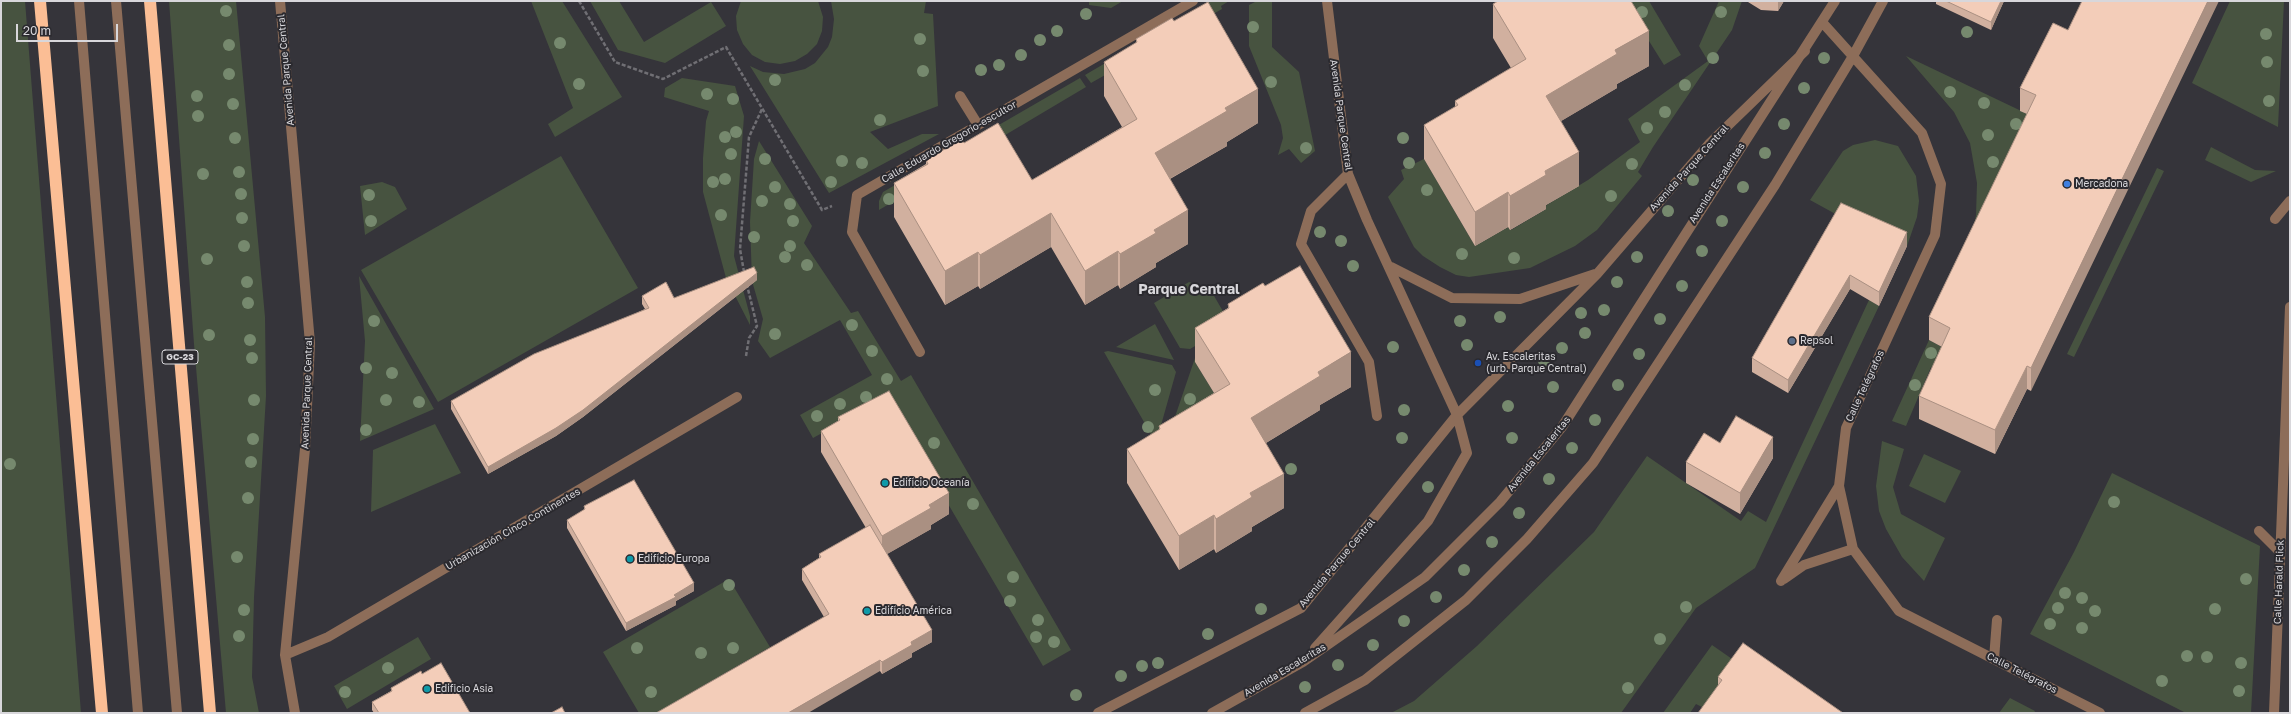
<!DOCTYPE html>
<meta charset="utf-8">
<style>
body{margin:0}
#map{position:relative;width:2291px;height:714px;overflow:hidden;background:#35343a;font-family:"Golos Text",sans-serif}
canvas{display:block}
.frame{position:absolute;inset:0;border:2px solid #d8d7db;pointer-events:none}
.scale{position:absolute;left:16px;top:24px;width:102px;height:18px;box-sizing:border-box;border:2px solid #d8d7db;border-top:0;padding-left:5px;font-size:12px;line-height:14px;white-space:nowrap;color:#d8d7db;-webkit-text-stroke:3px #2b2a2f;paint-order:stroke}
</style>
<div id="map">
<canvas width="2291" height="714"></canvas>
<div class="frame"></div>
<div class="scale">20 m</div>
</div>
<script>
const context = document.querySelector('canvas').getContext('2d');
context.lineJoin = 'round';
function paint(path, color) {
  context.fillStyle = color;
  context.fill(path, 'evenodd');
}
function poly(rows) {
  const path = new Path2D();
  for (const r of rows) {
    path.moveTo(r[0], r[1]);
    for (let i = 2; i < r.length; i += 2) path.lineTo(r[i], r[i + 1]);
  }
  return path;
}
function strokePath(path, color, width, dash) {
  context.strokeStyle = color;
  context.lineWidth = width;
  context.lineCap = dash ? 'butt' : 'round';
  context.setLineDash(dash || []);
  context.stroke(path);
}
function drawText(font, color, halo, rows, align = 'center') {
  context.font = font + ' "Golos Text",sans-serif';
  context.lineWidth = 4;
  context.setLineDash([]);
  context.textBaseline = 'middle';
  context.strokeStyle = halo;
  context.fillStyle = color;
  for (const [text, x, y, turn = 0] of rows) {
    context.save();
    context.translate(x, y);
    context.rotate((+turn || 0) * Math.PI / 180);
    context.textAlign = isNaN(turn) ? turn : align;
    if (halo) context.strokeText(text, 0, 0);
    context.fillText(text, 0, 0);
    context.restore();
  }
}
const green = poly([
 [1,1,25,1,81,713,2,713],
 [169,1,236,1,265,317,266,396,254,597,252,677,259,713,226,713,194,344],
 [531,1,562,1,622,97,555,137,548,124,573,108],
 [590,1,619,1,644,42,711,2,726,26,665,63,618,50],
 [741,1,818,1,823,17,822,31,817,44,807,54,795,61,780,64,765,62,752,55,743,44,737,30,736,16],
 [831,1,926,1,924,13,933,14,938,106,870,132,888,149,922,134,939,134,829,193,750,66,763,72,784,74,805,69,815,63,828,47,832,37,834,19],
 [1089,1,1123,1,1111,8,1089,5],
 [1211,1,1229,1,1221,6,1222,9,1091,83,1085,75],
 [1257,1,1272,1,1272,47,1299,72,1315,151,1301,163,1289,149,1278,155,1283,138,1281,125,1249,46,1249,5],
 [1624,1,1649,1,1681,55,1664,65],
 [1719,1,1742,1,1732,30,1653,147,1638,172,1642,176,1597,230,1575,246,1530,268,1469,277,1456,275,1440,267,1423,256,1414,247,1388,197,1404,179,1401,170,1424,159,1475,246,1508,227,1511,230,1546,209,1545,206,1588,180,1640,142,1628,119,1708,61,1699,46],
 [2230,1,2284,1,2278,127,2192,83],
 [1906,56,2036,118,1973,231,1976,215,1977,183,1970,143,1954,112],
 [682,78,735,86,744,116,734,256,750,316,750,325,726,278,703,192,703,158,706,121,709,111,664,97,665,88],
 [1080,78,1086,87,879,210,879,201,883,192],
 [1875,140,1898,146,1916,176,1919,201,1917,217,1907,246,1841,217,1810,200,1843,151,1853,145],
 [759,141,812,226,804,243,851,313,858,311,901,381,911,375,1071,650,1043,666,886,398,813,438,800,415,872,375,840,320,770,358,758,341,763,319,752,281,750,222,754,159],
 [2211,147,2255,170,2276,171,2251,182,2205,160],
 [561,156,638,288,438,402,361,270],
 [2157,168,2164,171,2074,357,2067,354],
 [382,182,395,187,407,209,365,235,360,186],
 [359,276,434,409,360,441,365,341],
 [1189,282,1210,289,1231,325,1190,349,1180,348,1154,303],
 [1869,300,1879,306,1755,568,1696,608,1621,713,1391,713,1414,701,1477,646,1594,532,1647,456,1741,521,1748,511,1766,522],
 [1155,324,1174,360,1116,347],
 [1228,338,1195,362,1231,421,1163,452,1195,358],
 [1929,340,1951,352,1940,370,1931,367,1906,426,1892,421],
 [1108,351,1172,365,1176,372,1156,443,1104,352],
 [435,424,461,473,371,512,373,450],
 [1882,441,1904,449,1893,487,1901,514,1945,538,1924,581,1902,557,1886,529,1879,511,1876,486],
 [1924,454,1961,471,1945,503,1909,486],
 [2112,473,2260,546,2251,713,2186,713,2030,634,2074,552],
 [729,579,770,647,656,713,639,713,603,652],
 [418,637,431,659,347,709,334,686],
 [1712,645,1735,661,1706,709,1696,704,1690,713,1663,713],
 [2010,698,2035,711,2034,713,1999,713]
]);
const path = poly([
 [579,1,615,62,663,79,726,47,822,210,832,206],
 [744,272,740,249,749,137,762,109],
 [746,356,749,338,757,326,747,285]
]);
const minor = poly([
 [79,1,138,713],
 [116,1,177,713],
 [280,1,310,343,305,449,285,655,295,713],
 [1822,22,1922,133,1941,184,1935,235,1846,428,1839,486,1853,549,1899,611,2100,713],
 [960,96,978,125],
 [1348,174,1311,211,1301,244,1369,362,1377,416],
 [2275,219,2290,201],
 [1391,267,1452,298,1520,299,1595,274],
 [920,352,852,232,857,195,1193,1],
 [2259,531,2280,552],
 [1784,579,1804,565,1853,549],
 [1781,581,1839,486],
 [1315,648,1428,521,1467,453,1457,415,1367,220,1348,174,1327,1],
 [285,655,328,637,737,397],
 [1994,659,1997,620],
 [1098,713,1301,608,1457,415,1597,274,1710,143,1805,51],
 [1212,713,1303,662,1425,577,1500,502,1562,427,1835,1],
 [1305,713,1365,680,1466,600,1527,539,1593,463,1775,185,1853,56,1883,1],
 [2274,713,2290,307]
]);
const highway = poly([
 [40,1,102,713],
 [150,1,210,713]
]);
const trees = [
 [226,11],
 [1642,12],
 [1721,12],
 [1086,14],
 [1253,27],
 [1057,31],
 [1967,32],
 [2266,34],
 [920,39],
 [1040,40],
 [560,43],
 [229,45],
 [1021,55],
 [1713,58],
 [1824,58],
 [2267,62],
 [999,65],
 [981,70],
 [923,71],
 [229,74],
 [775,80],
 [1271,82],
 [579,84],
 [1685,85],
 [1804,88],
 [1950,92],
 [707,94],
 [197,96],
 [733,99],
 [2269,101],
 [1984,103],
 [233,104],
 [1665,112],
 [198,116],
 [880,120],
 [1784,124],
 [2016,124],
 [1647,128],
 [736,132],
 [1988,135],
 [725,137],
 [235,138],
 [1403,138],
 [1306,148],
 [1765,153],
 [731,154],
 [765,159],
 [842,161],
 [1993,162],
 [862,163],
 [1409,163],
 [1632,164],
 [239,172],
 [203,174],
 [725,179],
 [1693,180],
 [713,182],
 [831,182],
 [775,187],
 [1743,187],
 [1427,190],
 [241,194],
 [369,195],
 [1611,196],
 [889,199],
 [762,201],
 [790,204],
 [1668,211],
 [721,215],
 [242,218],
 [371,221],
 [793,221],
 [1722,221],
 [1320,232],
 [754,237],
 [1341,241],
 [244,246],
 [790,246],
 [1702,251],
 [1462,254],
 [785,257],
 [1637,257],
 [1514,258],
 [207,259],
 [807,265],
 [1353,266],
 [247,282],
 [1617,282],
 [1682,286],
 [248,303],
 [1604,310],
 [1581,313],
 [1500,317],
 [1660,319],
 [374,321],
 [1460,321],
 [852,325],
 [1585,333],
 [775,334],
 [209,335],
 [250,340],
 [1467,345],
 [1393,347],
 [1562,348],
 [872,351],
 [1931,353],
 [1639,354],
 [252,358],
 [1544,361],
 [366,368],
 [392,373],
 [887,379],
 [1618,385],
 [1915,385],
 [1553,387],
 [1155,390],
 [866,397],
 [1190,399],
 [254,400],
 [386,400],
 [419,402],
 [840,404],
 [1508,406],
 [1404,410],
 [817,416],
 [1595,420],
 [1148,427],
 [366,430],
 [1402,438],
 [1512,438],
 [253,439],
 [934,443],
 [1572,448],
 [251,462],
 [10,464],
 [1291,469],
 [1549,479],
 [1428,487],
 [248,498],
 [2114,502],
 [973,504],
 [1519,513],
 [1492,542],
 [237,557],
 [1464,570],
 [1013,577],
 [2246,579],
 [729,585],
 [2065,593],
 [1436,597],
 [2082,598],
 [1010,601],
 [1686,607],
 [2058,608],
 [1261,609],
 [2215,609],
 [244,610],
 [2095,611],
 [1038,620],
 [1404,621],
 [2050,624],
 [2082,628],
 [1208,634],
 [239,636],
 [1036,637],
 [1660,639],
 [1054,642],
 [1373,645],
 [637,648],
 [733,648],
 [701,653],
 [2187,656],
 [2207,657],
 [1158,663],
 [2241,663],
 [1338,665],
 [1142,666],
 [388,668],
 [1121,676],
 [2162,681],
 [1305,687],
 [1628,688],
 [2239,691],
 [345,692],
 [651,692],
 [1076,695]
];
const wall = poly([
 [1748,1,1784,1,1778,11,1761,10,1748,2],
 [1936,1,2004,1,1991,30,1936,4],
 [1493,4,1649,66,1617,84,1617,88,1561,121,1579,186,1546,205,1546,209,1510,230,1508,227,1475,246,1424,159,1424,125,1455,107,1455,101,1511,68,1493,38],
 [1174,21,1258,123,1227,142,1227,146,1170,179,1188,244,1156,263,1156,267,1120,289,1118,285,1085,305,1051,247,980,289,978,286,945,305,894,217,894,183,926,164,926,160,964,143,1032,180,1122,127,1104,96,1104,62,1136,43,1136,39],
 [2053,23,2031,391,2027,389,1995,454,1919,419,1919,396,1942,347,1929,340,1929,317,2027,114,2020,111,2020,88],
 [1841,203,1907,246,1879,306,1850,289,1788,393,1752,372,1752,358],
 [757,280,583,417,556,436,488,474,451,409,451,401,645,309,642,304,642,296,674,298],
 [1265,286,1351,387,1320,405,1320,410,1266,443,1284,508,1252,527,1252,531,1216,553,1214,549,1179,570,1127,483,1127,449,1159,430,1159,426,1214,393,1195,362,1195,328,1228,308,1228,304],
 [838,417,949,514,931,525,931,529,887,554,932,642,912,653,912,657,882,674,880,671,824,617,802,580,802,569,819,558,819,554,866,528,821,452,821,431,838,421],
 [1720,443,1773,458,1740,514,1686,483,1686,462],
 [584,506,694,591,676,601,676,605,626,631,567,528,567,520,584,510],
 [422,674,470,713,374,713,372,710,372,702,391,691,391,688],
 [1718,677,1843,713,1718,685]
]);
const shadedWall = poly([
 [1778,1,1784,1,1778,11],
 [2001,1,2004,1,1991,30,1991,22],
 [2208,1,2219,1,2031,391,2031,368],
 [1649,31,1649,66,1617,84,1617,88,1546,130,1546,96,1615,50],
 [1258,89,1258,123,1227,142,1227,146,1155,187,1155,153,1225,108],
 [1579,152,1579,186,1546,205,1546,209,1510,230,1510,196,1545,171],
 [1508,192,1508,227,1475,246,1475,212],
 [1188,210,1188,244,1156,263,1156,267,1120,289,1120,254,1154,230],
 [1051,213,1051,247,980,289,980,255],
 [1907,232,1907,246,1879,306,1879,292],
 [1118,251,1118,285,1085,305,1085,271],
 [978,252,978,286,945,305,945,271],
 [757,273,757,280,583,417,556,436,488,474,488,467],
 [1850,275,1850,289,1788,393,1788,380],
 [1351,352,1351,387,1320,405,1320,410,1251,452,1251,418,1318,372],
 [2027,366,2027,389,1995,454,1995,430],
 [1773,437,1773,458,1740,514,1740,493],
 [1284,474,1284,508,1252,527,1252,531,1216,553,1216,519,1250,493],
 [949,493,949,514,931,525,931,529,882,557,882,536,929,505],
 [1214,515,1214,549,1179,570,1179,536],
 [694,583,694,591,676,601,676,605,626,631,626,623],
 [932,630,932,642,912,653,912,657,882,674,882,662,911,642],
 [880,660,880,671,808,713,788,713]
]);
const building = poly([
 [1498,1,1631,1,1649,31,1615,50,1617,54,1546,96,1579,152,1545,171,1546,175,1510,196,1508,192,1475,212,1424,125,1458,105,1455,101,1526,59,1493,4,1498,1],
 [1946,1,2001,1,1991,22,1946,1],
 [2082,1,2208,1,2031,368,2027,366,1995,430,1919,396,1950,328,1929,317,2036,95,2020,88,2053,23,2068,30,2082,1],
 [1208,2,1258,89,1225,108,1227,111,1155,153,1188,210,1154,230,1156,233,1120,254,1118,251,1085,271,1051,213,980,255,978,252,945,271,894,183,928,164,926,160,962,139,964,143,998,123,1032,180,1137,119,1104,62,1137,42,1136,39,1172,18,1174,21,1208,2],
 [1841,203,1907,232,1879,292,1850,275,1788,380,1752,358,1841,203],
 [1300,266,1351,352,1318,372,1320,376,1251,418,1284,474,1250,493,1252,497,1216,519,1214,515,1179,536,1127,449,1160,429,1159,426,1230,384,1195,328,1229,308,1228,304,1263,283,1265,286,1300,266],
 [754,267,757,273,583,410,556,428,488,467,451,401,534,354,649,308,642,296,666,282,674,298,754,267],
 [889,391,949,493,929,505,931,508,882,536,821,431,840,420,838,417,889,391],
 [1736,416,1773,437,1740,493,1686,462,1704,433,1720,443,1736,416],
 [634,480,694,583,674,595,676,597,626,623,567,520,585,509,584,506,634,480],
 [870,525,932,630,911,642,912,645,882,662,880,660,788,713,656,713,829,614,802,569,821,557,819,554,870,525],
 [1743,643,1843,713,1698,713,1722,680,1718,677,1743,643],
 [441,663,470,713,379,713,372,702,392,691,391,688,421,671,422,674,441,663],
 [562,707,565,713,551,713,562,707]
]);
const markers = [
 [2067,184,4,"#3f7fe0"],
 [1792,341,4,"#5c6f8a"],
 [1478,363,4,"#1a4fb4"],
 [885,483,4,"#0f9aa8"],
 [630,559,4,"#0f9aa8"],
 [867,611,4,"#0f9aa8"],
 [427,689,4,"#0f9aa8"]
];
const shields = [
 [180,357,36]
];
const shieldNames = [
 ["GC-23",180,357]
];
const streetNames = [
 ["Avenida Parque Central",286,70,-95],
 ["Avenida Parque Central",1341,115,82],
 ["Calle Eduardo Gregorio-escultor",949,142,-30],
 ["Avenida Parque Central",1689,168,-48],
 ["Avenida Escaleritas",1717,183,-57],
 ["Calle Telégrafos",1865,386,-65],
 ["Avenida Parque Central",307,393,-88],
 ["Avenida Escaleritas",1539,454,-51],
 ["Urbanización Cinco Continentes",513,529,-30],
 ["Avenida Parque Central",1337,563,-50],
 ["Calle Harald Flick",2279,582,-88],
 ["Avenida Escaleritas",1285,670,-31],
 ["Calle Telégrafos",2022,673,27]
];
const poiNames = [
 ["Mercadona",2075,184],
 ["Repsol",1800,341],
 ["Av. Escaleritas",1486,357],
 ["(urb. Parque Central)",1486,369],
 ["Edificio Oceanía",893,483],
 ["Edificio Europa",638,559],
 ["Edificio América",875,611],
 ["Edificio Asia",435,689]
];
const districtNames = [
 ["Parque Central",1189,290]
];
paint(green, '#475340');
strokePath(path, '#706f74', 2.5, [4, 2]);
strokePath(minor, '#8d6d59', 10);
strokePath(highway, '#fbbe95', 12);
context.fillStyle = '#76896e';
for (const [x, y] of trees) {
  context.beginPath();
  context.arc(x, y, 6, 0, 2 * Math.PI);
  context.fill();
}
paint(wall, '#d1b09f');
paint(shadedWall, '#aa9082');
paint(building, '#f3cdb9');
strokePath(building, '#aa9082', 1);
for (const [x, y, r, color] of markers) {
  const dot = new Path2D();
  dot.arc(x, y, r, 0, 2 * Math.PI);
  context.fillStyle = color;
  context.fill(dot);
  strokePath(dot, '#2b2a2f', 1.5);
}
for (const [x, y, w] of shields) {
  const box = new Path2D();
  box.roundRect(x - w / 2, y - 7, w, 14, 3);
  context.fillStyle = '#2b2a2f';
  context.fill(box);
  strokePath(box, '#d8d7db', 1);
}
drawText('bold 9px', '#d8d7db', null, shieldNames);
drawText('10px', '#d8d7db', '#2b2a2f', streetNames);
drawText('10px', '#d8d7db', '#2b2a2f', poiNames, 'left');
drawText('bold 14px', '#d8d7db', '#2b2a2f', districtNames);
</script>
